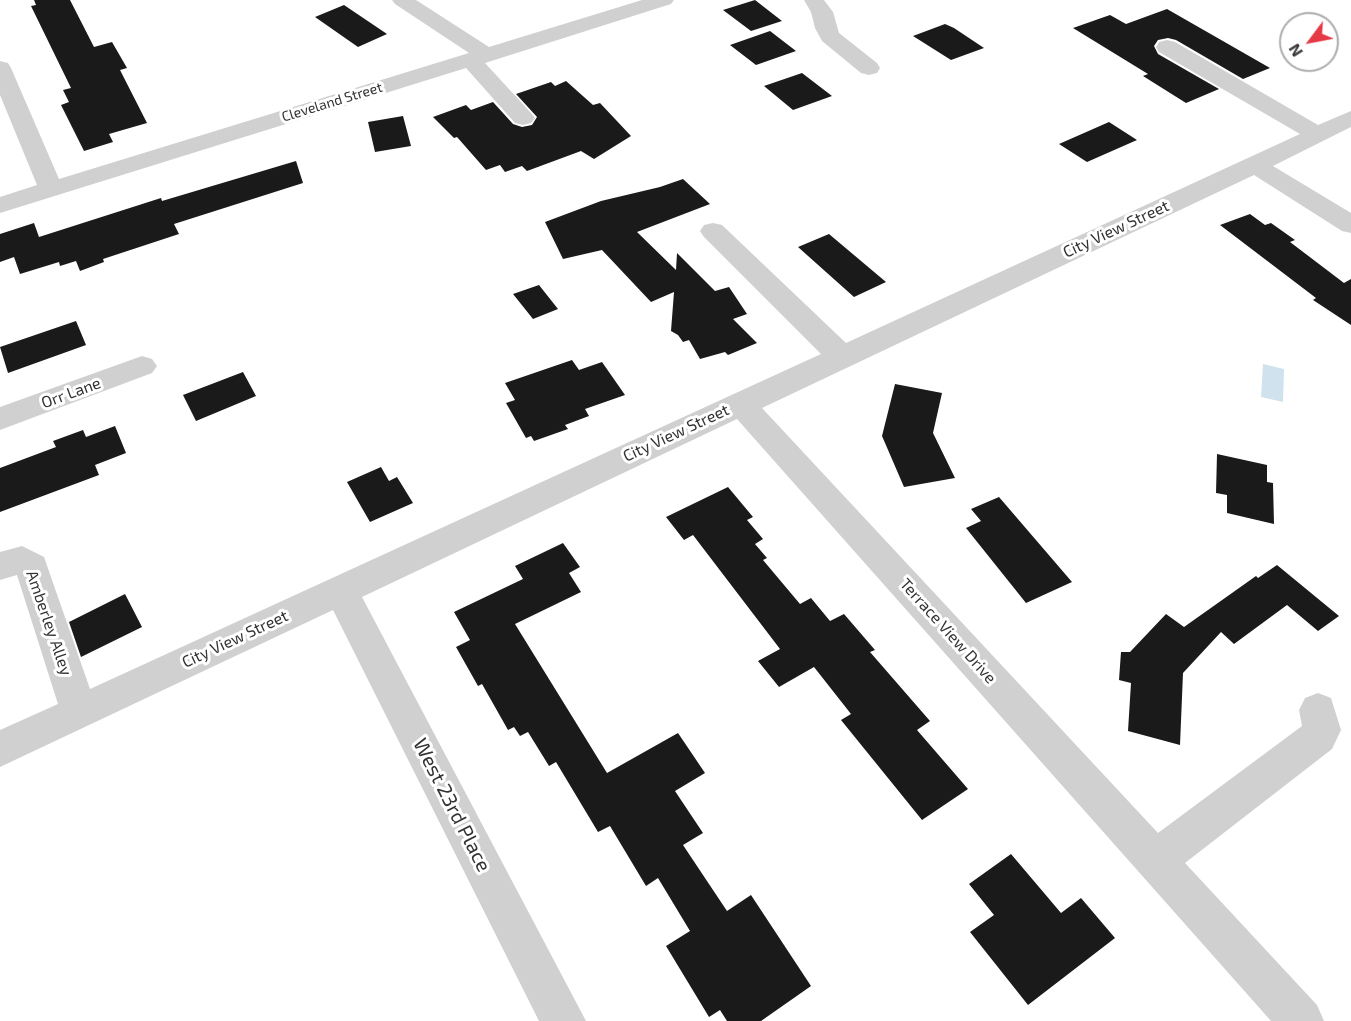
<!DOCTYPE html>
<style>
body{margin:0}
#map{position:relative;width:1351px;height:1021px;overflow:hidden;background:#fff;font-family:"Exo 2",sans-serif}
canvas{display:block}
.north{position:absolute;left:1279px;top:12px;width:60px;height:60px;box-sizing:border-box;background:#fff;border:2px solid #adadad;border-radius:50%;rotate:238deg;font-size:16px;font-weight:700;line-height:24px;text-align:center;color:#333}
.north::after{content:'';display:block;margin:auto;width:21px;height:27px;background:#e63946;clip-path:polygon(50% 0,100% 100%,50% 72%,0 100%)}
</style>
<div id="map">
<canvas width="1351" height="1021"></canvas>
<div class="north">N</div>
</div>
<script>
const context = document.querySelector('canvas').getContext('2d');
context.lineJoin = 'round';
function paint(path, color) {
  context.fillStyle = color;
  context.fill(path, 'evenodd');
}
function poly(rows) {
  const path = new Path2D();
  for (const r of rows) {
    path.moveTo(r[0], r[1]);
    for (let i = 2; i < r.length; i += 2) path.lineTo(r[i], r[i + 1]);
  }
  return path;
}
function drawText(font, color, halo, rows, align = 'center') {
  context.font = font + ' "Exo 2",sans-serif';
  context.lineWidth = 6;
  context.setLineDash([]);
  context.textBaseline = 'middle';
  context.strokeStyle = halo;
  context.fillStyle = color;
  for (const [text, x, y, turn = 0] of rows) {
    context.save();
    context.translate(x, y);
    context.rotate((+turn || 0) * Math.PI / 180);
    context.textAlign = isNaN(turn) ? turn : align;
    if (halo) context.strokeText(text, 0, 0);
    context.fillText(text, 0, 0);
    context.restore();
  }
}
const water = poly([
 [1263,364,1284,369,1283,402,1261,397]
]);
const building = poly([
 [34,0,70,0,94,47,112,42,127,68,120,70,147,123,109,134,113,142,84,151,61,105,69,102,63,90,71,88,31,6,36,5],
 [755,0,782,21,751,31,723,10],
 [344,5,387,34,358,47,315,17],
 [1167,9,1270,68,1243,79,1176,40,1168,38,1158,40,1154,46,1158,54,1219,89,1186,103,1143,76,1148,74,1073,28,1110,15,1126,24],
 [945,24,954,28,984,48,951,60,913,36],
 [770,31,796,51,756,65,730,45],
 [802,73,832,96,793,110,764,86],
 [566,81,593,105,600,103,631,136,594,159,581,151,527,171,522,166,505,172,500,165,486,170,457,137,454,138,433,117,466,105,471,110,493,102,513,124,522,127,532,125,537,117,516,94,551,82,555,86],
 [403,116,411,146,375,152,368,122],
 [1109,122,1137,140,1087,162,1059,144],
 [296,161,303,183,174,224,179,234,103,259,104,262,80,271,76,261,60,266,59,262,20,274,14,257,0,262,0,234,34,223,39,237,161,198,162,201],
 [683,179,710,204,637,232,676,270,677,253,715,291,729,287,747,314,733,319,757,343,728,355,725,352,700,359,689,340,683,342,678,335,671,331,674,292,651,302,602,250,563,259,545,222,601,201,660,187],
 [1250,214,1265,225,1271,223,1295,240,1290,242,1344,283,1351,279,1351,325,1313,300,1316,298,1220,225],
 [829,234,886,282,854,297,798,247],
 [539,285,558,309,533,319,513,294],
 [76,321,86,345,8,373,0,347],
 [572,360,579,370,602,362,625,395,585,409,589,416,565,425,568,429,534,441,531,436,526,438,506,403,515,400,505,383],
 [243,372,256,396,196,421,183,395],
 [895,384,942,393,933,433,955,478,904,487,882,436],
 [115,426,126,453,95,465,99,475,0,512,0,468,56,447,53,441,83,430,86,437],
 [1217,454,1267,465,1267,482,1273,483,1274,524,1227,513,1227,495,1216,493],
 [381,467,389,481,397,477,413,503,370,522,347,482],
 [728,487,753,517,747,520,763,539,755,544,767,558,763,560,800,604,811,598,830,621,844,614,875,650,870,652,930,721,917,730,968,789,922,820,841,720,851,714,814,667,779,687,758,661,780,649,693,535,684,540,666,517],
 [999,497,1072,582,1026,603,966,528,981,521,971,509],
 [563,543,580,567,569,573,581,592,515,624,607,773,678,733,705,773,675,791,703,833,683,845,727,911,751,895,811,986,761,1021,727,1021,720,1010,709,1017,666,946,690,931,658,878,646,886,610,826,598,832,556,762,549,766,528,732,520,736,514,727,508,730,482,684,478,686,456,647,470,640,454,612,523,579,515,566],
 [1277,565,1339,616,1318,631,1287,605,1234,644,1221,632,1183,673,1180,745,1128,731,1131,683,1119,680,1121,652,1130,652,1166,614,1184,627,1256,576,1258,578],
 [125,594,142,627,81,657,69,622],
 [1011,854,1061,913,1081,898,1115,938,1028,1005,970,932,994,915,969,884]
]);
const minor = poly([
 [392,0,416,0,489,47,642,0,674,0,671,4,485,63,531,113,535,118,531,123,523,125,515,123,466,68,0,213,0,197,37,185,0,95,0,61,8,63,11,68,59,179,469,53,395,4,392,0],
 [804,0,824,0,833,12,839,33,877,63,880,68,877,73,869,75,861,73,822,41,815,28,811,12,804,0],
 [1167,40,1175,42,1318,125,1351,111,1351,127,1273,166,1351,213,1351,233,1342,231,1254,175,762,408,1158,833,1302,726,1299,710,1305,698,1318,693,1331,698,1341,730,1332,749,1185,863,1317,1005,1324,1021,1271,1021,737,419,362,597,586,1021,539,1021,333,610,0,767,0,730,58,704,17,575,0,580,0,552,22,546,44,557,90,689,821,354,704,237,700,231,704,225,713,223,722,225,846,343,1300,134,1159,52,1156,47,1159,42,1167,40],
 [142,356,152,359,157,366,152,373,0,430,0,407,142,356]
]);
const farStreetnames = [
 ["Cleveland Street",332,102,-17]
];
const streetNames = [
 ["City View Street",1116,229,-25],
 ["Orr Lane",71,393,-20],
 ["City View Street",676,433,-25],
 ["Amberley Alley",49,623,71],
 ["Terrace View Drive",948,631,48],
 ["City View Street",235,639,-25]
];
const nearStreetnames = [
 ["West 23rd Place",452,805,63]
];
paint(water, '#cfe2ee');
paint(building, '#1a1a1a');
paint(minor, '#d0d0d0');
drawText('14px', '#333', '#fff', farStreetnames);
drawText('16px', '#333', '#fff', streetNames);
drawText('20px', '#333', '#fff', nearStreetnames);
</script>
